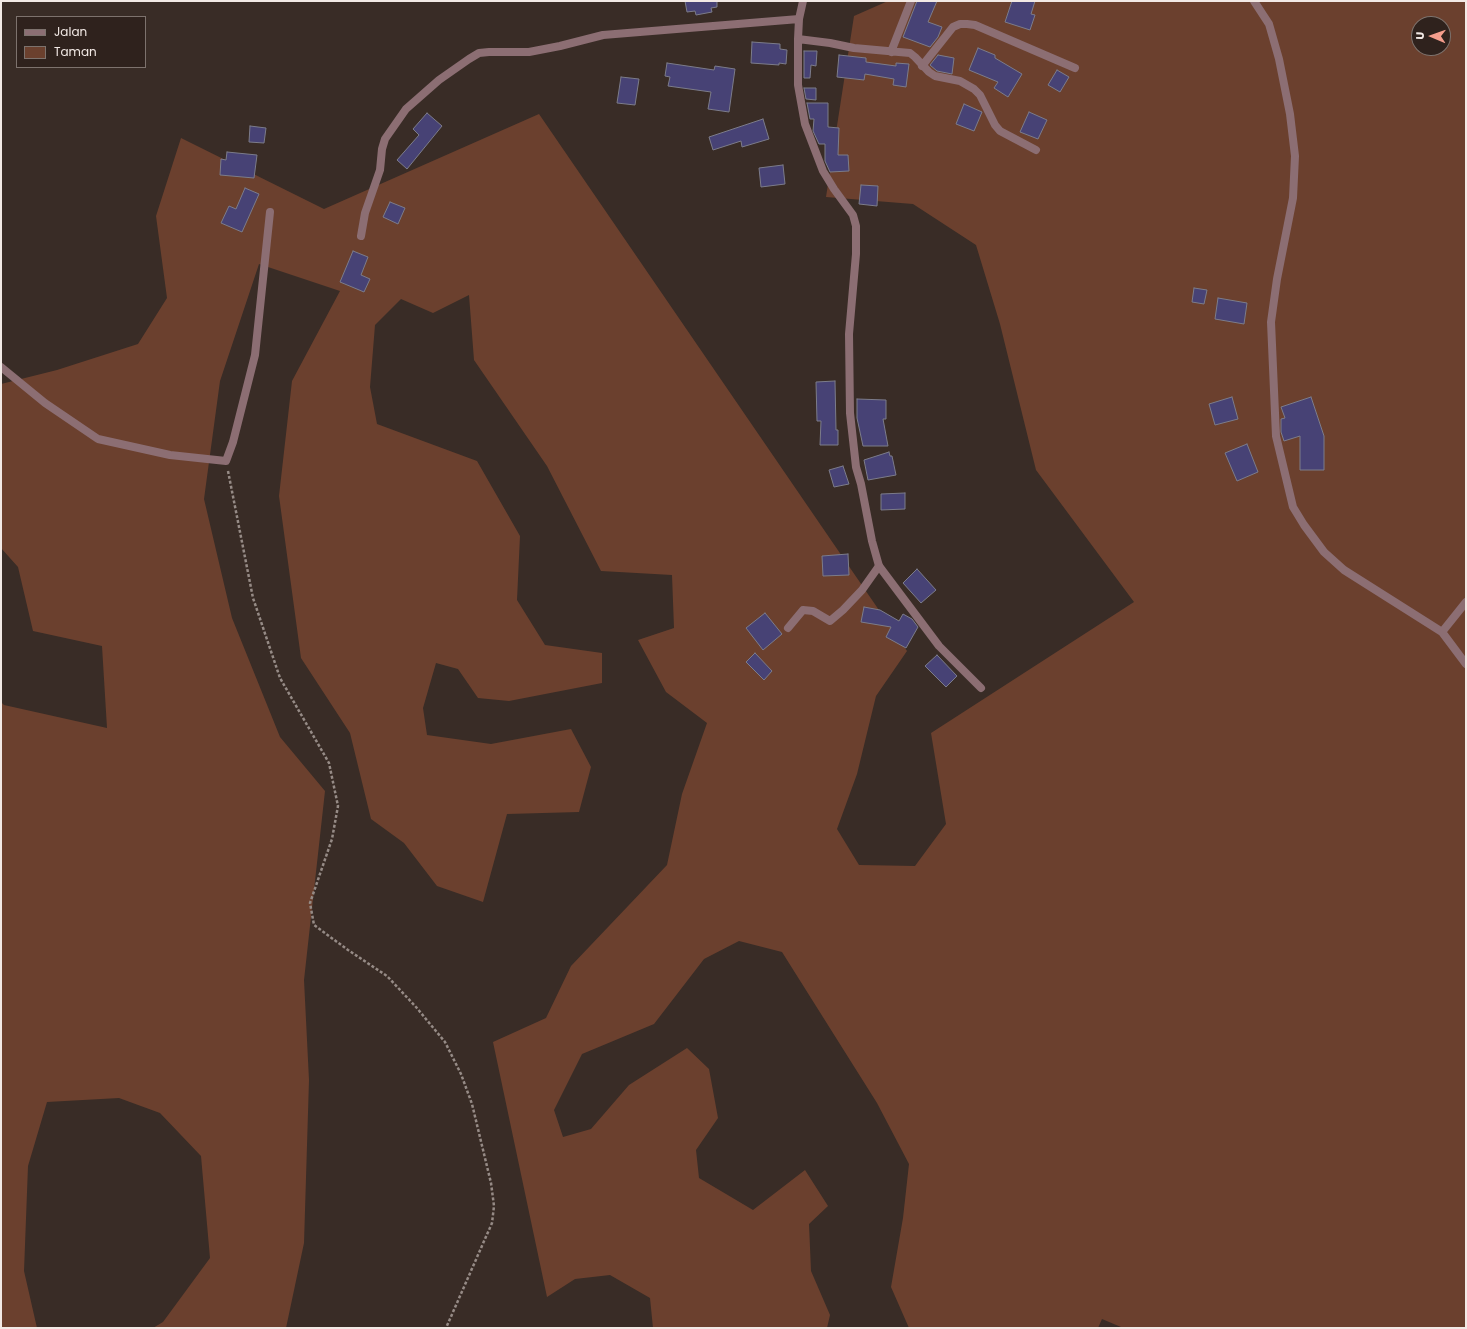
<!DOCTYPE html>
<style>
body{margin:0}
#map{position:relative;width:1467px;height:1329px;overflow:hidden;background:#392c26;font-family:Poppins,sans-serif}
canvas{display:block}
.frame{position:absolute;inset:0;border:2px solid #f2e9e5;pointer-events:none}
.legend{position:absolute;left:16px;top:16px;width:130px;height:52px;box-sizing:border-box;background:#2f221d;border:1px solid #7d726d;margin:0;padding:5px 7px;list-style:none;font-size:12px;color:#f2e9e5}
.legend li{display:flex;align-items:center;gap:8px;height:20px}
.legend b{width:20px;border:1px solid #7d726d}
.north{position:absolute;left:1411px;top:16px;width:40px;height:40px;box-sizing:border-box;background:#2f221d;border:1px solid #7d726d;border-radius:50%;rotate:272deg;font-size:11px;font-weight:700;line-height:16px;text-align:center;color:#f2e9e5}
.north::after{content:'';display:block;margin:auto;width:14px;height:18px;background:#f49d8c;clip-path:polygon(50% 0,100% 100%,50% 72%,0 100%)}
</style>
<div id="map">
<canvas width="1467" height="1329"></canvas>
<div class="frame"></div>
<ul class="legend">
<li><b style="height:5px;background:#8c6e73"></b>Jalan</li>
<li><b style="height:11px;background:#6b402e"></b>Taman</li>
</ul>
<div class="north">U</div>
</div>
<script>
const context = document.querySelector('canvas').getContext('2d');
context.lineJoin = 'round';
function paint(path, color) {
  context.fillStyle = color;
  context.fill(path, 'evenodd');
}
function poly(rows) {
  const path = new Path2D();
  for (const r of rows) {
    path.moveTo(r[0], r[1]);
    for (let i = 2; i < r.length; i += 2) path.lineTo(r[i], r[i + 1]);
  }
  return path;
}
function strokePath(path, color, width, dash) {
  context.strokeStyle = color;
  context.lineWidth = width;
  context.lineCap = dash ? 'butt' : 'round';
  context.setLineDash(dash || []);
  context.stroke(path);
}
const green = poly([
 [888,1,1466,1,1466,1328,1121,1328,1121,1327,1102,1319,1098,1328,909,1328,891,1287,903,1218,909,1164,877,1103,782,952,739,941,704,959,654,1024,582,1054,554,1110,563,1137,591,1129,629,1085,687,1048,709,1069,718,1118,696,1150,699,1178,753,1210,805,1170,828,1206,809,1224,811,1271,830,1315,827,1328,653,1328,650,1298,610,1275,575,1279,547,1297,493,1042,546,1018,571,966,667,865,682,794,707,723,666,692,638,640,674,628,672,575,601,571,547,466,474,360,469,295,433,313,401,299,375,325,370,387,377,424,477,461,520,536,517,600,545,645,602,653,602,683,509,701,478,698,458,669,436,663,423,708,427,735,491,744,571,729,591,767,579,812,507,814,483,902,437,886,404,843,371,819,350,733,301,658,279,496,292,381,340,291,259,264,220,381,204,499,232,618,280,737,325,791,304,980,309,1080,304,1243,286,1328,153,1328,163,1322,210,1258,201,1156,160,1113,119,1098,47,1102,28,1166,24,1271,37,1328,1,1328,1,702,4,705,107,728,102,646,33,631,18,567,1,548,1,384,57,370,138,344,167,298,156,216,181,138,324,209,539,114,907,651,876,696,857,774,837,829,859,865,915,866,946,824,931,733,1134,602,1036,470,1000,324,976,245,913,204,826,197,854,16],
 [1419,24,1443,24,1443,48,1419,48]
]);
const building = poly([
 [685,1,717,1,717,7,711,8,712,12,696,15,695,11,687,12,685,1],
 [917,1,937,1,928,22,942,27,938,37,930,47,903,37,917,1],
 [1012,1,1035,1,1031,14,1035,15,1030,30,1005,22,1012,1],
 [752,42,780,44,780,49,787,50,786,64,779,63,779,65,751,63,752,42],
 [978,48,995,55,995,58,1022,74,1008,97,994,88,998,82,969,70,978,48],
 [804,51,817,51,816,66,811,65,810,78,804,78,804,51],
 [839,55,866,58,866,62,896,66,896,63,909,64,906,87,893,85,894,79,865,74,864,80,837,77,839,55],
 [938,55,954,58,952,74,937,71,930,65,938,55],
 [667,63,714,70,715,66,735,69,729,112,708,109,711,92,668,86,670,77,665,76,667,63],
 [1057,70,1069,77,1060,92,1048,85,1057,70],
 [621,77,639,79,635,105,617,103,621,77],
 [804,88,816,88,816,100,806,99,804,88],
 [807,103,828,103,828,127,839,128,838,155,848,155,849,171,830,172,825,161,825,144,819,144,813,131,814,119,810,119,807,103],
 [964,104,982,112,974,131,956,124,964,104],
 [1029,112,1047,120,1038,139,1020,132,1029,112],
 [427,113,442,126,407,169,397,160,419,135,413,129,427,113],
 [763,119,769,139,742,147,741,141,713,150,709,137,763,119],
 [250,126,266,128,264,143,249,142,250,126],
 [227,152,257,155,254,178,220,175,221,159,226,160,227,152],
 [783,165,785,184,761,187,759,168,783,165],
 [861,185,878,186,877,206,859,204,861,185],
 [245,188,259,194,242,232,221,223,229,206,236,209,245,188],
 [390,202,405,208,398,224,383,217,390,202],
 [353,251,368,257,361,275,370,279,364,292,340,282,353,251],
 [1194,288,1207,290,1204,304,1192,302,1194,288],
 [1218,298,1247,303,1244,324,1215,319,1218,298],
 [835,381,836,430,838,430,838,445,820,445,821,421,817,421,816,382,835,381],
 [1232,397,1238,419,1215,425,1209,404,1232,397],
 [1311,397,1324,436,1324,470,1300,470,1300,436,1284,441,1281,432,1281,419,1285,418,1281,407,1311,397],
 [857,399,886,400,886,419,883,419,888,446,863,446,857,418,857,399],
 [1247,444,1258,472,1237,481,1225,453,1247,444],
 [889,452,890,456,892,456,896,475,868,480,864,460,889,452],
 [843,466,849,484,834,487,829,470,843,466],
 [905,493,905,509,881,510,881,494,905,493],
 [848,554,849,575,823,576,822,556,848,554],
 [917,569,936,590,921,603,903,583,917,569],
 [864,607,880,610,899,621,903,614,912,619,918,627,906,648,886,637,891,627,861,622,864,607],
 [765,613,782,634,763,650,746,628,765,613],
 [755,653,772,671,764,680,746,662,755,653],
 [937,655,957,676,946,687,925,666,937,655]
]);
const path = poly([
 [228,471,253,598,280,678,329,763,338,806,332,839,310,903,314,925,348,950,387,976,416,1007,445,1042,461,1074,472,1104,491,1183,494,1206,492,1223,446,1328]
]);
const lane = poly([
 [788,628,803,610,813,611,830,621,843,610,862,590,879,566]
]);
const street = poly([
 [803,1,799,19,798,39,798,85,805,124,823,171,834,189,853,215,856,226,856,254,849,334,850,413,856,467,861,484,872,541,879,566,939,646,981,688],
 [1254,1,1269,24,1279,59,1290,114,1295,156,1293,198,1277,279,1271,322,1276,436,1293,507,1304,525,1324,552,1344,570,1442,632,1466,664],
 [798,39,830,43,854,48,910,53,915,57,929,72,935,76,960,81,974,89,980,95,995,125,1000,131,1036,150],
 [891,52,911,1],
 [922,66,953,27,960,24,967,24,975,25,1075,68],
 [361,236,365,213,380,170,382,149,385,139,406,109,439,80,469,59,479,53,489,52,529,52,560,46,603,35,799,19],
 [1,367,45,403,98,439,170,455,226,461,233,442,255,355,270,212],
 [1442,632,1466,602]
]);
paint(green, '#6b402e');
paint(building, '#474275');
strokePath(building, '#7c7c8a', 1);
strokePath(path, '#968b86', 2.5, [3, 2]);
strokePath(lane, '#8c6e73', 8);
strokePath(street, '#8c6e73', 8);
</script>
